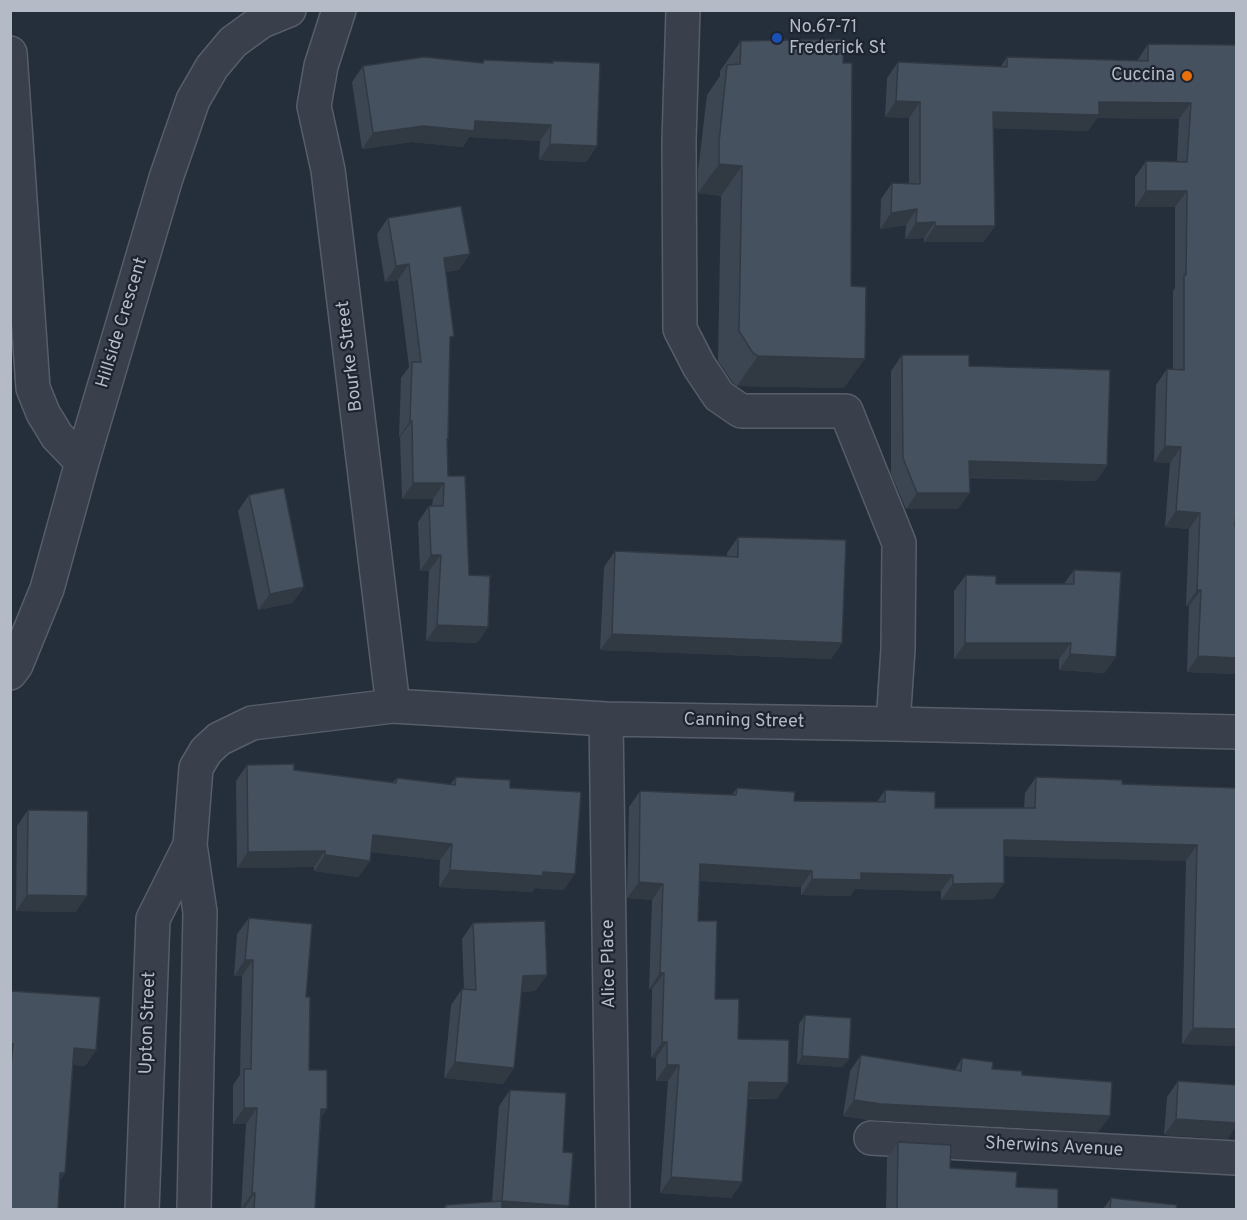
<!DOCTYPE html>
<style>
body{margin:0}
#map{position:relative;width:1247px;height:1220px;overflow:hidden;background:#252e3b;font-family:Overpass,sans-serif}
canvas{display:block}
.frame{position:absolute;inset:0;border:12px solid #b4bbc7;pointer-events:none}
</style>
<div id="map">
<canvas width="1247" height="1220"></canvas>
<div class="frame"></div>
</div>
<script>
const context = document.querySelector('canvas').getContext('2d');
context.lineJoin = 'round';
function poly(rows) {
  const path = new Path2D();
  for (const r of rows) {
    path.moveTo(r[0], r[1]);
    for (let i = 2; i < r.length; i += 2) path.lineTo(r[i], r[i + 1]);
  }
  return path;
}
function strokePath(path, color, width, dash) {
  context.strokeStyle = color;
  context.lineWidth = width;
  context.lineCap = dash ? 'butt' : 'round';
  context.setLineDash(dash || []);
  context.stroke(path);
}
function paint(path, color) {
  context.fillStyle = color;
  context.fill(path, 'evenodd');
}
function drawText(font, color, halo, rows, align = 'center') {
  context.font = font + ' Overpass,sans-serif';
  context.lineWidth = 4.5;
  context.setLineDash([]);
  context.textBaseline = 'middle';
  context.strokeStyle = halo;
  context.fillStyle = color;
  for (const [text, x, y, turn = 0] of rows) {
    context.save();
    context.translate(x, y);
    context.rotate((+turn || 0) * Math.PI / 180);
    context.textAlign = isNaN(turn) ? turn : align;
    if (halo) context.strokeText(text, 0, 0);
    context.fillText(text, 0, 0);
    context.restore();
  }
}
const minor = poly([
 [339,10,321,66,314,106,328,170,393,706],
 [683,10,679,141,680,329,699,366,719,396,741,411,846,411,899,543,898,649,893,724],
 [10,53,33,388,43,413,57,436,82,462],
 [10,673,16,665,47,589,82,462,166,178,193,100,212,67,233,42,262,21,289,10],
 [606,719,613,1210],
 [871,1138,1236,1158],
 [142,1210,153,919,190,845],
 [194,1210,200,912,190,845,196,768,206,751,219,739,252,723,393,706,606,719,893,724,1236,732]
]);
const wall = poly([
 [741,41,843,63,844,388,737,386,733,383,718,361,721,196,698,193,698,171,707,95,720,76,720,71],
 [1148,44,1236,45,1235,526,1236,526,1236,674,1187,672,1189,606,1186,606,1189,529,1165,527,1170,463,1154,462,1156,385,1167,369,1173,369,1173,291,1175,288,1175,207,1135,207,1135,177,1146,161,1177,161,1179,119,1097,118,1088,131,993,128,995,226,983,242,924,242,924,238,905,239,906,225,880,229,881,199,892,183,909,184,909,118,885,117,887,78,898,62,1001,66,1007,57,1137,61],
 [484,60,552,63,553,61,597,146,586,162,539,160,540,141,469,137,463,147,412,142,362,149,352,82,363,66,482,63],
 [388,218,459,270,446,272,450,341,448,439,447,441,448,476,469,575,488,627,477,643,426,641,429,571,420,571,418,522,429,506,432,506,433,499,402,499,400,437,399,437,401,378,409,367,398,280,385,282,377,234],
 [902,355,969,366,1107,465,1096,481,970,478,958,509,906,509,891,474,891,371],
 [249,495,304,587,292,603,258,610,238,511],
 [738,537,842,643,831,659,600,650,604,567,615,551,727,556,727,553],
 [1074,570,1105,673,1059,670,1059,659,954,659,954,591,966,575,996,584,1064,584],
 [247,765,393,782,397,778,450,785,456,777,510,788,564,890,535,888,532,892,439,887,440,860,371,852,370,861,358,877,314,871,314,867,237,868,236,781],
 [1036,777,1122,784,1236,788,1236,1046,1182,1044,1186,861,1004,856,1004,883,993,899,941,900,941,891,855,889,850,896,801,895,801,887,700,881,698,921,715,999,738,1039,777,1099,748,1099,742,1182,731,1198,660,1193,668,1081,656,1081,656,1058,651,1058,652,989,649,989,652,900,627,898,629,807,640,791,732,795,737,788,794,801,877,802,885,790,935,808,1024,808,1025,793],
 [28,810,76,912,16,911,17,826],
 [249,918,306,997,309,1070,321,1119,315,1209,241,1209,246,1124,233,1124,233,1085,240,1075,242,976,234,976,237,934],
 [473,923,547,975,535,991,521,992,514,1068,503,1084,444,1078,451,1005,462,989,464,989,462,939],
 [11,991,96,1050,85,1066,73,1065,65,1173,59,1182,10,1209],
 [805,1015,843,1067,797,1064,799,1024],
 [861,1055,955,1070,962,1058,992,1069,1022,1075,1110,1116,1098,1132,870,1120,843,1116,850,1071],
 [1178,1081,1228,1139,1164,1135,1167,1097],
 [510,1090,563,1152,566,1209,443,1209,446,1205,492,1202,499,1106],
 [898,1142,950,1168,1016,1187,1058,1209,886,1209,887,1158],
 [1111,1198,1176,1209,1103,1209]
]);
const shadedWall = poly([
 [896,101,920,102,909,118,885,117],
 [1099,102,1191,103,1179,119,1097,118,1088,131,981,128,993,112],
 [475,121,551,125,540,141,469,137,463,147,412,142,362,149,373,133,423,126],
 [550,144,597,146,586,162,539,160],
 [719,164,742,166,721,196,698,193],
 [1146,191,1187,191,1175,207,1135,207],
 [917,209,906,225,880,229,891,213],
 [935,222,924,238,905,239,916,223],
 [935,226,995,226,983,242,924,242],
 [470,254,459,270,433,274,444,258],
 [409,264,398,280,385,282,396,266],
 [758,356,865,359,844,388,737,386],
 [410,421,412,421,400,437,399,437],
 [1165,446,1181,447,1170,463,1154,462],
 [969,461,1107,465,1096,481,958,477],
 [413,483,444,483,433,499,402,499],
 [917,493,970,493,958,509,906,509],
 [1176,511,1200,513,1189,529,1165,527],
 [431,555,441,555,429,571,420,571],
 [304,587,292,603,258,610,270,594],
 [1197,590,1201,590,1189,606,1186,606],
 [437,625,488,627,477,643,426,641],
 [612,634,842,643,831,659,600,650],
 [965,643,1071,643,1059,659,954,659],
 [1070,654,1116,657,1105,673,1059,670],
 [1198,656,1236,658,1236,674,1187,672],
 [373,835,452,844,440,860,362,851],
 [1004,840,1197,845,1186,861,992,856],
 [325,851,314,867,237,868,248,852],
 [325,855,370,861,358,877,314,871],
 [700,864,812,871,801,887,689,880],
 [450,870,543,872,575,874,564,890,535,888,532,892,439,887],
 [861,873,953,875,941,891,855,889,850,896,801,895,812,879],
 [639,882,663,884,652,900,627,898],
 [1004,883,993,899,941,900,953,884],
 [27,895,87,896,76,912,16,911],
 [245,960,253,960,242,976,234,976],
 [660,973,664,973,652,989,649,989],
 [547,975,535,991,512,992,523,976],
 [1193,1028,1236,1029,1236,1046,1182,1044],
 [662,1042,667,1042,656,1058,651,1058],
 [74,1048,96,1050,85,1066,63,1064],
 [802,1056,849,1059,843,1067,797,1064],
 [455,1062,514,1068,503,1084,444,1078],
 [667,1065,679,1065,668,1081,656,1081],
 [749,1082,788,1083,777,1099,738,1098],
 [854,1100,1110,1116,1098,1132,870,1120,843,1116],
 [244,1108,257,1108,246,1124,233,1124],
 [321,1109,327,1109,316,1125],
 [1176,1119,1236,1123,1236,1126,1228,1139,1164,1135],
 [60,1173,65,1173,54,1189],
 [671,1177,742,1182,731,1198,660,1193],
 [252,1193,255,1193,244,1209,241,1209],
 [502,1201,569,1206,566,1209,496,1209]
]);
const building = poly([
 [844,39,843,63,852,63,851,286,866,287,865,359,758,356,753,353,739,331,742,166,719,164,719,142,727,65,740,64,741,41,844,39],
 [1148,44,1236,45,1236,509,1235,526,1236,526,1236,658,1198,656,1201,590,1197,590,1200,513,1176,511,1181,447,1165,446,1167,369,1184,370,1184,275,1186,275,1187,191,1146,191,1146,161,1187,162,1191,103,1099,102,1099,115,993,112,995,226,935,226,935,222,916,223,917,209,891,213,892,183,920,184,920,102,896,101,898,62,1007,67,1007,57,1148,61,1148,44],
 [424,57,483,63,484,60,553,63,553,61,600,63,597,146,550,144,551,125,475,121,474,131,423,126,373,133,363,66,424,57],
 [461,206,470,254,444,258,454,336,450,337,448,439,447,439,448,476,465,476,469,575,490,576,488,627,437,625,441,555,431,555,429,506,443,506,444,483,413,483,412,421,410,421,412,362,421,362,409,264,396,266,388,218,461,206],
 [902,355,969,355,969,366,1110,370,1107,465,969,461,970,493,917,493,903,458,902,355],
 [284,488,304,587,270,594,249,495,284,488],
 [738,537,846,540,842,643,612,634,615,551,738,557,738,537],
 [1074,570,1121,572,1116,657,1070,654,1071,643,965,643,966,575,996,576,996,584,1074,584,1074,570],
 [294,764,294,770,396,783,397,778,455,785,456,777,510,780,510,788,581,792,575,874,543,872,543,876,450,870,452,844,373,835,370,861,325,855,325,851,248,852,247,765,294,764],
 [1036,777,1122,780,1122,784,1236,788,1236,1029,1193,1028,1197,845,1004,840,1004,883,953,884,953,875,861,873,861,880,812,879,812,871,700,864,698,921,717,921,715,999,739,999,738,1039,789,1040,788,1083,749,1082,742,1182,671,1177,679,1065,667,1065,667,1042,662,1042,664,973,660,973,663,884,639,882,640,791,736,795,737,788,795,792,794,801,885,802,885,790,935,792,935,808,1035,808,1036,777],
 [28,810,88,811,87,896,27,895,28,810],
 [249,918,312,924,306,997,310,997,309,1070,327,1070,327,1109,321,1109,315,1209,254,1209,255,1193,252,1193,257,1108,244,1108,244,1069,251,1069,253,960,245,960,249,918],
 [545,921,547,975,523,976,514,1068,455,1062,462,989,476,990,473,923,545,921],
 [11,991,100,997,96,1050,74,1048,65,1173,60,1173,58,1209,10,1209,10,1077,13,1044,10,1043,11,991],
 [805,1015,851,1018,849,1059,802,1056,805,1015],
 [861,1055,961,1071,962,1058,993,1062,992,1069,1022,1071,1022,1075,1112,1082,1110,1116,881,1104,854,1100,861,1055],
 [1178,1081,1236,1085,1236,1123,1176,1119,1178,1081],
 [510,1090,566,1093,563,1152,573,1153,569,1206,502,1201,510,1090],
 [898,1142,951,1145,950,1168,1017,1172,1016,1187,1058,1189,1058,1209,897,1209,898,1142],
 [1111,1198,1177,1205,1176,1209,1110,1209,1111,1198],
 [502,1201,502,1209,446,1209,446,1205,502,1201]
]);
const markers = [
 [777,38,6,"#1a4fb4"],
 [1187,76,6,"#e8710a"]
];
const poiNames = [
 ["No.67-71",789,28],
 ["Frederick St",789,49],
 ["Cuccina",1175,76,"right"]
];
const streetNames = [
 ["Hillside Crescent",123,323,-73],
 ["Bourke Street",351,356,-97],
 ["Canning Street",744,722,1],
 ["Alice Place",610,964,-91],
 ["Upton Street",149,1023,-88],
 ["Sherwins Avenue",1054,1148,3]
];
strokePath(minor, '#575e6a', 36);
strokePath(minor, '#39404c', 33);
paint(wall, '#3c4653');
paint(shadedWall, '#313943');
paint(building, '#465160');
strokePath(building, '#313943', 1.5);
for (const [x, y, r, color] of markers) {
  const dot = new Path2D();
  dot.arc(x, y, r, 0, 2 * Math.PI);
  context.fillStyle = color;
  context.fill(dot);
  strokePath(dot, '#1e2531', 2);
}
drawText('18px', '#b4bbc7', '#1e2531', poiNames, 'left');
drawText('18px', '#b4bbc7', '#1e2531', streetNames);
</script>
